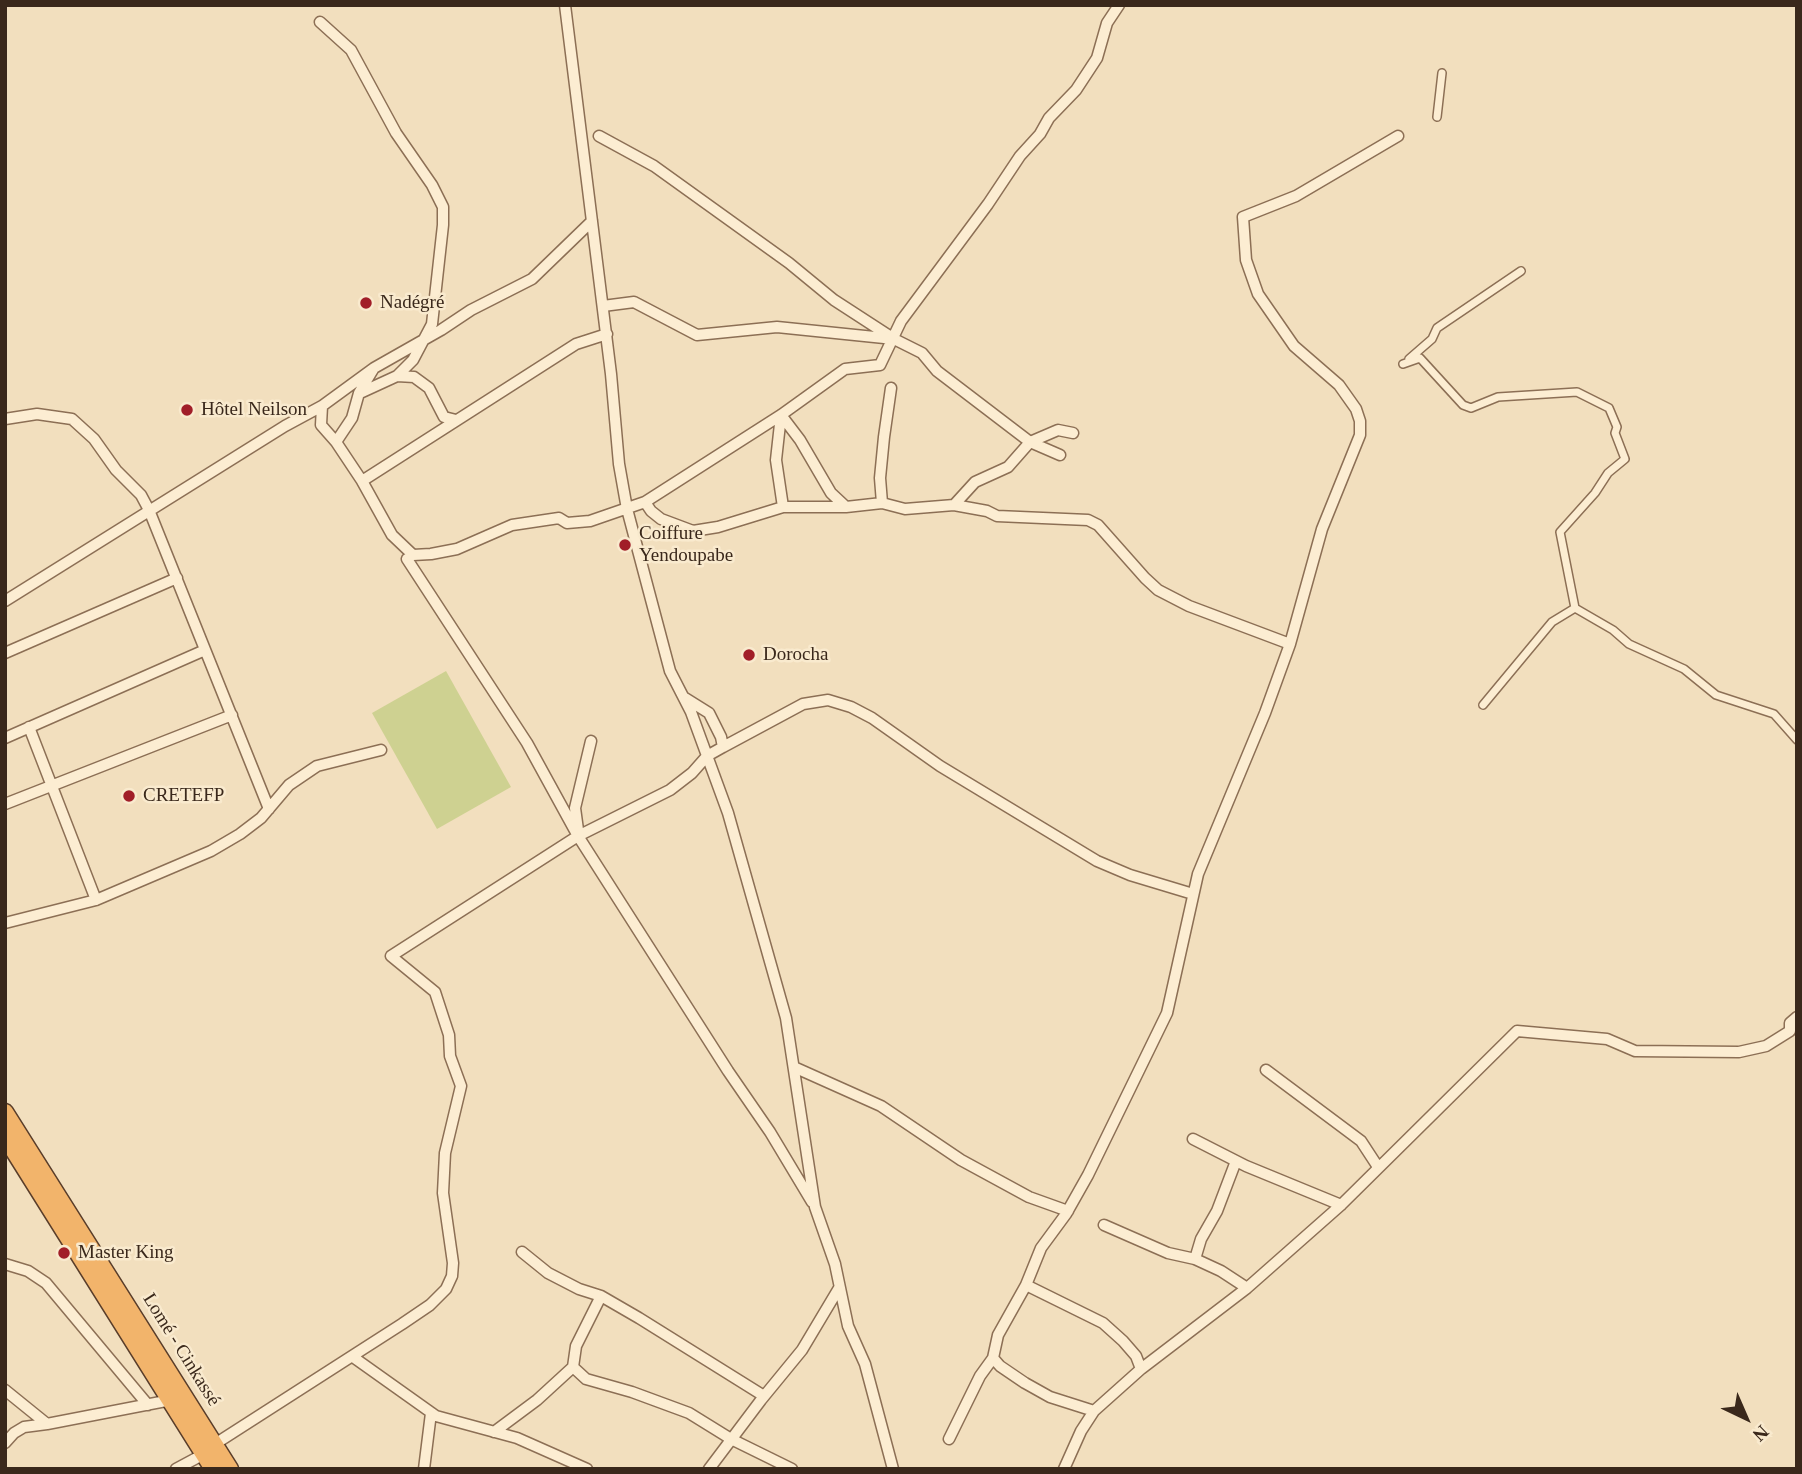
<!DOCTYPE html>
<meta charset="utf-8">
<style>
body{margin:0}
#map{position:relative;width:1802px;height:1474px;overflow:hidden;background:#f2dfbe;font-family:"Times New Roman",serif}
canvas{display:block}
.frame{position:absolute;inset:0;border:7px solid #3a281b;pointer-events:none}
.north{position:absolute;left:1711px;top:1383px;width:70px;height:70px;-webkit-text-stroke:5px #f9eace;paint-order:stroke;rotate:136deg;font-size:19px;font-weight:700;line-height:28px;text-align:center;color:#3a281b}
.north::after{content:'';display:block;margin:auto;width:24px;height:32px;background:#3a281b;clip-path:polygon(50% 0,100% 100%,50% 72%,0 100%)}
</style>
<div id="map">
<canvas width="1802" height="1474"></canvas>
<div class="frame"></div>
<div class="north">N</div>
</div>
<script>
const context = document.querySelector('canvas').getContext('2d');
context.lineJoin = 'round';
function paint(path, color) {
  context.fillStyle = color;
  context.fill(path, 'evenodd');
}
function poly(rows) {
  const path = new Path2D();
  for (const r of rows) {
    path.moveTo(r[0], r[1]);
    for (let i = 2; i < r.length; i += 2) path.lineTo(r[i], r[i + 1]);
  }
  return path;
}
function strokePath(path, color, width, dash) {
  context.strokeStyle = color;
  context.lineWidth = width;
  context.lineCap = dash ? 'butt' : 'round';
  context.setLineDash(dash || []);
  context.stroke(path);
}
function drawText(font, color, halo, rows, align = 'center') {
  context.font = font + ' "Times New Roman",serif';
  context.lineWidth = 5;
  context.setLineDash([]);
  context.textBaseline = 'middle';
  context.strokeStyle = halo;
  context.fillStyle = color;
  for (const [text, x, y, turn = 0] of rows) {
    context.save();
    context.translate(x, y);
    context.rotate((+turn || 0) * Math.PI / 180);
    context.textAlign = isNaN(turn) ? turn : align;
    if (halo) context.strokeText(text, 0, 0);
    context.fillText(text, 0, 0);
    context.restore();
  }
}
const green = poly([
 [446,671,511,787,437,829,372,713]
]);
const pedestrian = poly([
 [1437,117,1442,73],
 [1409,359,1432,339,1437,328,1521,271],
 [1403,364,1420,358,1463,405,1471,408,1498,397,1577,392,1609,408,1617,427,1615,433,1625,459,1608,473,1595,493,1560,532,1575,608],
 [1483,705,1552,622,1575,608,1613,630,1629,644,1684,669,1716,695,1774,714,1797,740]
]);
const minor = poly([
 [565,5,611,374,619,464,627,509,670,671,691,712,728,813,786,1018,815,1207,835,1264,848,1326,865,1364,893,1469],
 [320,22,351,50,396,133,432,185,443,207,443,225,432,324,413,360,397,376],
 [599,136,654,166,789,263,834,300,891,337],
 [603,306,634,302,697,335,777,327,894,339,922,353,937,371,1030,442,1060,455],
 [374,368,359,393,352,418,336,442,362,481,392,535,413,555,431,554,457,549,512,525,559,518,567,523,590,521,645,502,781,415,845,369,880,365,901,321,988,204,1020,156,1040,134,1049,118,1076,90,1097,58,1107,23,1119,5],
 [360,393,397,376,414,377,429,388,444,417,456,420],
 [322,406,321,425,336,442],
 [781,415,800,440,831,493,846,507],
 [781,415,776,460,783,507],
 [5,419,37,414,72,419,94,439,116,470,141,495,149,510,269,809],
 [362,481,576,344,607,334],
 [645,502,651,511,661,519,693,531,718,527,783,507,846,507,882,503,905,509,954,505,987,511,997,516,1088,520,1098,525,1145,578,1158,590,1189,606,1290,644],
 [882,503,880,478,884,437,891,388],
 [954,505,975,482,1008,467,1030,442,1058,430,1073,433],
 [407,559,527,743,578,836,670,790,692,773,707,756,723,747],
 [5,601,285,426,322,406,374,368,441,330,471,310,532,279,592,221],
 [5,653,177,578],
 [685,698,709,713,721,737,723,747,803,704,828,700,851,707,872,718,940,766,1097,861,1130,875,1193,894],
 [29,727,96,900],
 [5,738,205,650],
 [5,804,232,715],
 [578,830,575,808,591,741],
 [5,923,96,900,211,851,240,834,261,818,289,785,317,766,381,750],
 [796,1068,881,1106,961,1160,1029,1197,1068,1211],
 [1266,1070,1361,1141,1378,1167],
 [1193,1139,1246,1166,1341,1205],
 [1104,1225,1168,1253,1195,1259,1221,1271,1247,1288],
 [522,1252,548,1273,579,1289,601,1296,639,1318,764,1396],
 [1195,1259,1201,1239,1217,1211,1236,1161],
 [5,1264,28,1271,46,1283,148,1405],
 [1026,1285,1103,1323,1123,1341,1136,1356,1141,1369],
 [353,1357,436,1416,517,1438,587,1469],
 [573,1367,586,1379,632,1392,689,1413,731,1439,792,1469],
 [5,1390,47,1424,171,1400],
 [1094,1411,1050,1397,1025,1383,1000,1366,993,1358,998,1335,1026,1285,1041,1248,1066,1214,1088,1175,1167,1013,1198,874,1265,713,1290,644,1322,529,1360,435,1360,421,1356,409,1339,385,1294,346,1258,294,1246,260,1243,217,1296,196,1398,136],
 [494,1432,537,1400,573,1367,576,1346,601,1296],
 [949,1439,980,1376,993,1358],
 [5,1443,14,1433,24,1427,47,1424],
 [215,1444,402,1324,430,1305,446,1289,452,1276,453,1263,443,1193,445,1153,461,1086,450,1056,449,1035,435,992,391,956,578,836,728,1071,770,1132,812,1202],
 [176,1469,204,1454],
 [424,1469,431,1413],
 [709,1469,761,1400,802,1350,839,1288],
 [1064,1469,1081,1431,1094,1411,1141,1369,1247,1288,1341,1205,1517,1031,1607,1039,1635,1051,1739,1052,1766,1046,1790,1031,1790,1023,1797,1017]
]);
const trunk = poly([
 [5,1112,230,1469],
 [5,1137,213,1469]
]);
const markers = [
 [366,303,7,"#a11e28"],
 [187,410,7,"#a11e28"],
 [625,545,7,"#a11e28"],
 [749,655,7,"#a11e28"],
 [129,796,7,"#a11e28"],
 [64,1253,7,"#a11e28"]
];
const poiNames = [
 ["Nadégré",380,303],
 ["Hôtel Neilson",201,410],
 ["Coiffure",639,534],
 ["Yendoupabe",639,556],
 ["Dorocha",763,655],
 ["CRETEFP",143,796],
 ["Master King",78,1253]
];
const streetNames = [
 ["Lomé - Cinkassé",181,1350,58]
];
paint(green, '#ced191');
strokePath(pedestrian, '#8c6f55', 10);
strokePath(minor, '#8c6f55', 13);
strokePath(trunk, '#593d2a', 19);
strokePath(pedestrian, '#fcedd2', 7);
strokePath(minor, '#fcedd2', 10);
strokePath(trunk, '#f2b46b', 16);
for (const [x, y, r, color] of markers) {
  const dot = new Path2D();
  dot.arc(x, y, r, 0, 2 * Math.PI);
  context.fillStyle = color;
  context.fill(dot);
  strokePath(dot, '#f9eace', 2.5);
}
drawText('19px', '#3a281b', '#f9eace', poiNames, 'left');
drawText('19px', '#3a281b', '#f9eace', streetNames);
</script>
